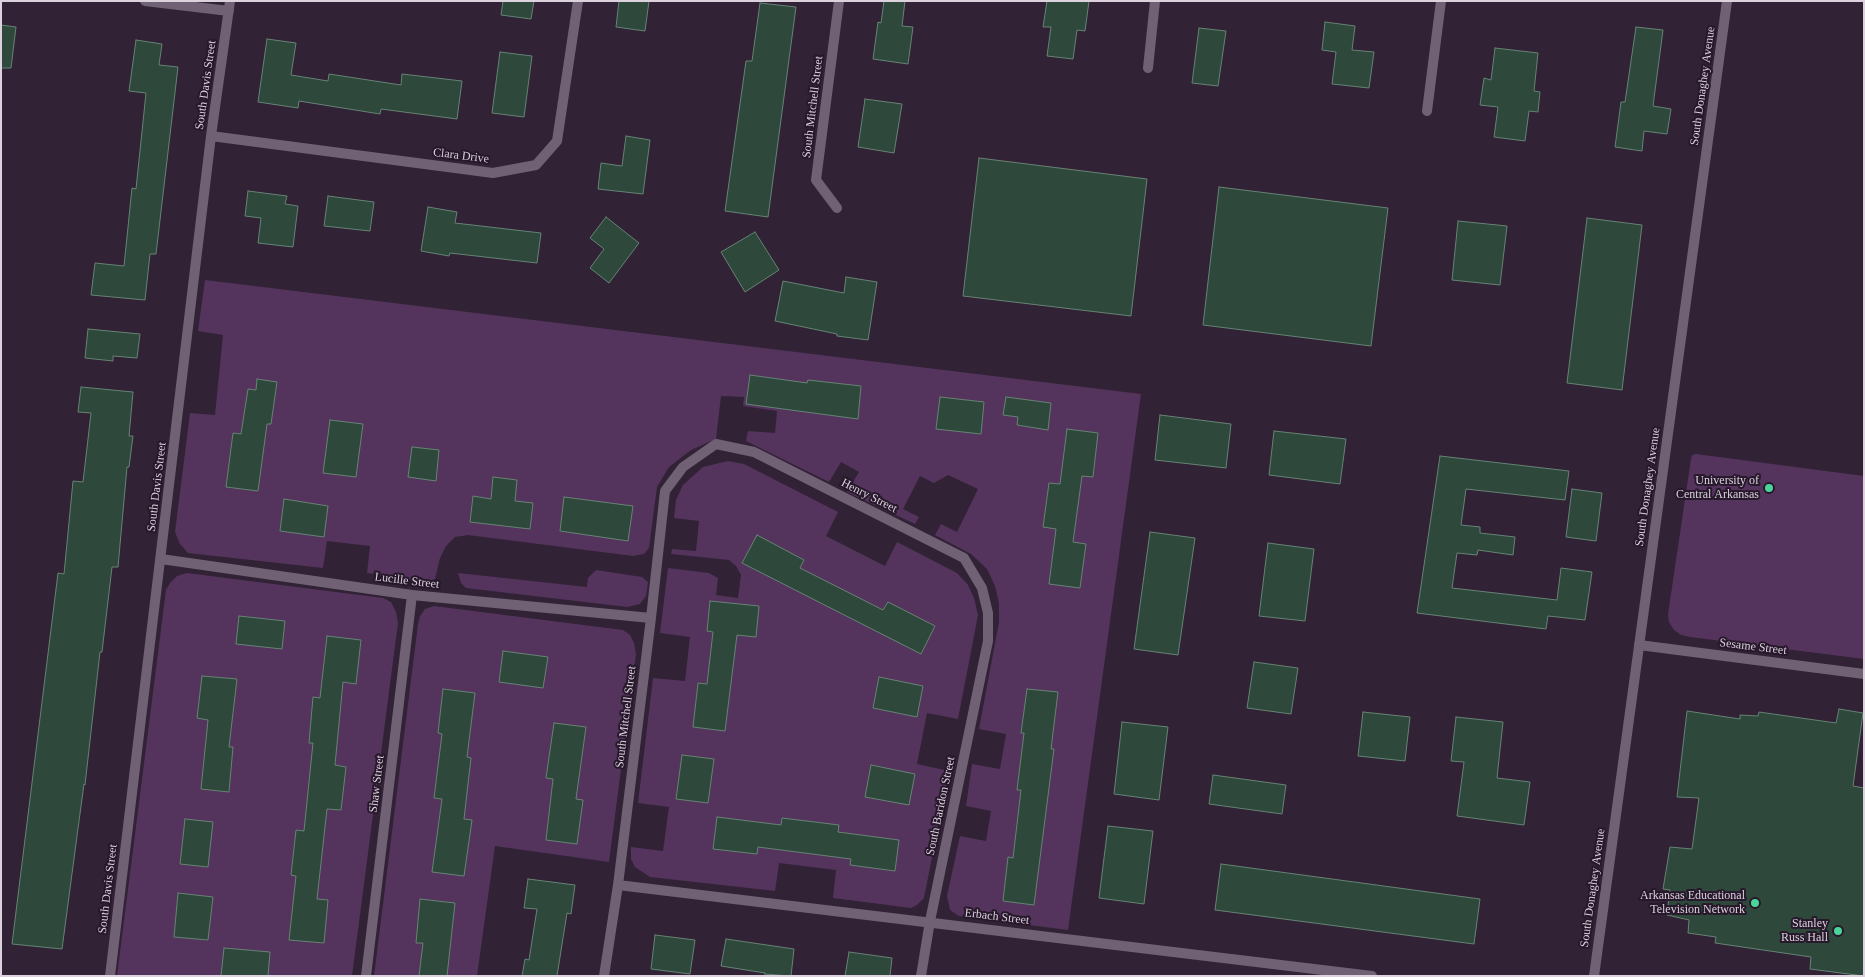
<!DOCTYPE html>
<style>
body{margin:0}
#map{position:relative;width:1865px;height:977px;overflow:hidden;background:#312235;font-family:Georgia,serif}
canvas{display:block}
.frame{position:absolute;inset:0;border:2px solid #dbd2de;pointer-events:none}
</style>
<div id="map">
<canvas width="1865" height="977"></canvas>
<div class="frame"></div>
</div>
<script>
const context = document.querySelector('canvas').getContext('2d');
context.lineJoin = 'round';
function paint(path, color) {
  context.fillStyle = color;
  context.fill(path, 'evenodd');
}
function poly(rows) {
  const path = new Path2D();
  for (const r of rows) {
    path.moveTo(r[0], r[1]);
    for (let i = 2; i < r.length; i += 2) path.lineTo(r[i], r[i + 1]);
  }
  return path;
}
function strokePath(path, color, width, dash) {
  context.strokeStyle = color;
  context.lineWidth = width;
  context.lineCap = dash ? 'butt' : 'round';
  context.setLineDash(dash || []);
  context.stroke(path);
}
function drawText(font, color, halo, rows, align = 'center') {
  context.font = font + ' Georgia,serif';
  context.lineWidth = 4;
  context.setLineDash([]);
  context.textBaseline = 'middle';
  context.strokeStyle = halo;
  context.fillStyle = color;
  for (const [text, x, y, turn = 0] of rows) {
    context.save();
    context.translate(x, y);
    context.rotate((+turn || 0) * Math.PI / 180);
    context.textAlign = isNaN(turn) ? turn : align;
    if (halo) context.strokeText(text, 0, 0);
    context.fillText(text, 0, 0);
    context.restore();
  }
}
const green = poly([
 [205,280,1141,394,1068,930,959,916,950,910,947,896,960,836,986,841,991,811,966,806,972,764,1000,769,1006,734,979,729,999,622,999,603,995,586,987,569,971,554,935,535,941,524,957,532,978,489,948,475,934,483,920,476,903,509,919,517,915,524,847,492,859,472,841,462,829,482,746,441,748,431,775,433,777,411,743,406,744,397,721,396,716,439,691,450,669,467,657,487,649,548,644,554,633,556,468,535,455,537,446,546,440,558,435,579,426,582,367,573,370,546,327,541,323,568,188,553,180,544,175,532,190,413,215,415,223,335,198,331],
 [1696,454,1864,476,1864,659,1690,637,1681,635,1674,630,1669,622,1668,614,1691,459,1692,455],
 [728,461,744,464,838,512,826,536,885,566,897,542,957,573,968,585,974,598,978,615,958,719,927,713,917,764,949,771,924,898,917,905,911,908,833,898,836,870,779,863,775,891,650,877,635,867,631,859,631,847,663,851,669,807,638,803,653,678,685,681,690,637,660,633,668,568,709,573,718,578,716,595,738,598,741,575,736,566,729,560,671,554,672,549,696,551,699,521,674,518,676,500,683,485,703,467],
 [596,570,642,577,648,582,646,596,640,604,627,607,466,588,461,583,458,573,587,587,588,578],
 [187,573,383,598,391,602,396,612,398,623,352,976,117,976,166,590,170,583,177,576],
 [434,606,623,630,630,635,634,643,636,654,609,862,495,846,477,976,374,976,418,624,420,616,425,609]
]);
const building = poly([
 [503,1,534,1,531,19,501,15,503,1],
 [619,1,649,1,645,31,616,27,619,1],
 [884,1,905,1,902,26,913,27,908,64,873,59,878,22,881,23,884,1],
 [1047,1,1089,1,1085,31,1077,30,1073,59,1047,56,1051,27,1043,27,1047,1],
 [760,3,796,7,768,217,725,211,746,61,752,61,760,3],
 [1325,22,1355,26,1352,50,1374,52,1369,88,1332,84,1336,52,1322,50,1325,22],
 [1,25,16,27,11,68,1,68,1,25],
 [1636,27,1663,30,1653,106,1671,109,1667,134,1644,131,1642,151,1615,147,1621,102,1625,102,1636,27],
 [1199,28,1226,31,1218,86,1192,83,1199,28],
 [267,39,296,43,291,75,328,81,329,74,401,85,402,74,462,81,457,119,381,109,380,114,299,101,298,108,258,102,267,39],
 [136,40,162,44,159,65,178,67,156,254,150,254,145,300,91,295,95,263,124,266,132,188,136,189,146,93,129,91,136,40],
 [1495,48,1538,53,1534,91,1540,92,1538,112,1529,111,1525,141,1494,137,1498,107,1480,105,1484,78,1491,80,1495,48],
 [500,52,532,56,524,117,492,113,500,52],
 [865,99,902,104,894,153,858,147,865,99],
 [626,136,650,140,643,194,598,189,601,163,622,166,626,136],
 [979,158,1147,179,1131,316,963,296,979,158],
 [1219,187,1388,208,1371,346,1203,325,1219,187],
 [248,191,287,196,285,204,298,206,293,247,258,243,261,218,245,216,248,191],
 [328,196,374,202,370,231,324,226,328,196],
 [428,207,457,212,455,223,541,233,537,263,450,253,449,256,421,251,428,207],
 [606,217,639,243,609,283,590,268,604,249,590,238,606,217],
 [1587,218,1642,225,1622,390,1567,383,1587,218],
 [1458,221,1507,226,1500,285,1452,280,1458,221],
 [755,232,779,270,745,292,721,252,755,232],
 [846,277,877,282,868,340,837,336,837,334,775,321,783,281,844,293,846,277],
 [88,329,140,334,137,358,113,356,113,361,85,358,88,329],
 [750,375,807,383,808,380,861,386,858,419,746,404,750,375],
 [257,379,277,382,271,424,267,424,258,491,226,487,233,433,241,434,248,389,256,390,257,379],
 [81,387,133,392,129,436,133,436,129,467,127,467,118,567,112,567,102,652,100,652,85,785,84,784,79,821,62,949,12,944,58,573,64,574,73,481,83,482,91,413,78,412,81,387],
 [940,397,984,402,981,434,936,429,940,397],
 [1006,397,1051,403,1048,430,1017,425,1018,417,1003,415,1006,397],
 [1160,415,1231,424,1226,468,1155,460,1160,415],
 [330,420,363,424,356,477,323,473,330,420],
 [1067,429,1098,433,1093,477,1082,476,1073,542,1086,544,1080,588,1049,584,1056,529,1043,527,1049,483,1060,484,1067,429],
 [1274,431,1346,439,1340,484,1269,475,1274,431],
 [412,447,439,450,436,481,408,477,412,447],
 [1440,456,1569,471,1565,500,1466,489,1461,525,1480,527,1480,533,1515,537,1513,555,1478,550,1477,555,1457,553,1452,588,1557,600,1561,568,1592,572,1585,620,1548,616,1546,629,1417,613,1440,456],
 [493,477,517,480,515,501,533,503,530,529,470,522,473,496,491,499,493,477],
 [1572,489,1602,493,1596,541,1566,537,1572,489],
 [564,497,633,506,628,541,560,531,564,497],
 [284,499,328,506,324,537,280,531,284,499],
 [1150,532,1195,538,1178,655,1134,649,1150,532],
 [757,535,804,560,800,568,883,610,888,602,935,626,921,654,742,563,757,535],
 [1268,543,1314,549,1305,621,1259,616,1268,543],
 [710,601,759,606,756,637,737,635,725,731,693,727,698,683,707,684,713,632,707,631,710,601],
 [239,616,285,621,282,649,236,644,239,616],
 [327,636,361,640,356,684,343,682,335,765,346,767,341,810,327,809,317,899,328,900,324,943,289,940,296,876,291,875,296,830,304,831,313,743,309,743,313,697,320,698,327,636],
 [503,651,548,657,543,688,499,682,503,651],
 [1254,662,1298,668,1291,714,1247,708,1254,662],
 [202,676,237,679,229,747,233,747,229,792,201,789,208,720,197,718,202,676],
 [879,677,923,686,917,717,873,708,879,677],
 [443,689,475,693,467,757,471,758,464,819,472,820,464,876,432,872,442,799,434,798,442,734,438,733,443,689],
 [1027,689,1058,692,1051,749,1054,749,1034,905,1003,901,1008,857,1013,858,1021,790,1017,790,1024,733,1021,733,1027,689],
 [1839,709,1863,713,1853,786,1864,788,1864,976,1810,969,1811,957,1715,943,1716,937,1688,933,1689,920,1667,915,1670,890,1663,889,1670,847,1692,849,1699,798,1677,797,1687,711,1740,719,1740,715,1758,716,1759,712,1836,723,1839,709],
 [1363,712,1410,717,1405,761,1358,756,1363,712],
 [1456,717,1503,722,1497,778,1530,782,1524,825,1457,816,1464,762,1451,761,1456,717],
 [1122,722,1168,727,1159,800,1114,794,1122,722],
 [554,723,586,727,576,799,583,800,577,844,546,840,553,779,546,778,554,723],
 [682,755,714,759,708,803,676,799,682,755],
 [871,765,915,774,909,805,865,797,871,765],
 [1213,775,1286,785,1282,814,1209,804,1213,775],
 [717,817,781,825,782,818,839,825,838,832,899,840,895,871,850,865,851,859,758,847,757,854,713,849,717,817],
 [185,819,213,822,208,867,180,864,185,819],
 [1108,826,1153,831,1144,904,1099,898,1108,826],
 [1221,864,1480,899,1474,944,1215,910,1221,864],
 [528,879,575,885,571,914,567,913,557,976,522,976,525,959,529,960,537,909,524,908,528,879],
 [178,893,213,897,208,940,174,937,178,893],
 [420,899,455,903,447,976,419,976,423,943,416,943,420,899],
 [655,935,695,940,690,974,651,969,655,935],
 [726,939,794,949,791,976,764,974,765,973,721,966,726,939],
 [224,948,270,952,268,976,221,976,224,948],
 [849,952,892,958,890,976,845,976,849,952]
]);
const minor = poly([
 [145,1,229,11],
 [1148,68,1155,1],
 [1427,111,1441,1],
 [211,136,493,173,536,165,557,141,578,1],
 [837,208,816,180,839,1],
 [161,559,412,595,651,618],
 [1639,645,1864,674],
 [618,885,1372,976],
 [110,976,211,136,230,1],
 [366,976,412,595],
 [604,976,618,885,651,618,665,491,683,467,716,444,754,452,964,558,982,588,988,613,988,641,930,921,921,976]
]);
const tertiary = poly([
 [1594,976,1727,1]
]);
const markers = [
 [1769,488,5,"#4ad49c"],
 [1755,903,5,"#4ad49c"],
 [1838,931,5,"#4ad49c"]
];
const streetNames = [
 ["South Davis Street",206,85,-82],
 ["South Donaghey Avenue",1703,86,-82],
 ["South Mitchell Street",813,107,-83],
 ["Clara Drive",461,156,7],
 ["South Davis Street",157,487,-83],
 ["South Donaghey Avenue",1648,487,-82],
 ["Henry Street",869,496,27],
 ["Lucille Street",407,581,7],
 ["Sesame Street",1753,647,7],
 ["South Mitchell Street",626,717,-83],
 ["Shaw Street",377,784,-83],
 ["South Baridon Street",941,806,-78],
 ["South Donaghey Avenue",1593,888,-82],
 ["South Davis Street",108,889,-83],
 ["Erbach Street",997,917,7]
];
const poiNames = [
 ["University of",1759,481],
 ["Central Arkansas",1759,495],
 ["Arkansas Educational",1745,896],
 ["Television Network",1745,910],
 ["Stanley",1828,924],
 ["Russ Hall",1828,938]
];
paint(green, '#54345d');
paint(building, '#2e493c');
strokePath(building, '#668374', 1);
strokePath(minor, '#716175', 10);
strokePath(tertiary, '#716175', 10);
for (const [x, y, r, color] of markers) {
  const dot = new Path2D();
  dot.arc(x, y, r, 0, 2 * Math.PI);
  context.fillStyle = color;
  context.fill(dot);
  strokePath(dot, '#27182b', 2);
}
drawText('12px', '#dbd2de', '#27182b', streetNames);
drawText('12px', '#dbd2de', '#27182b', poiNames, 'right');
</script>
